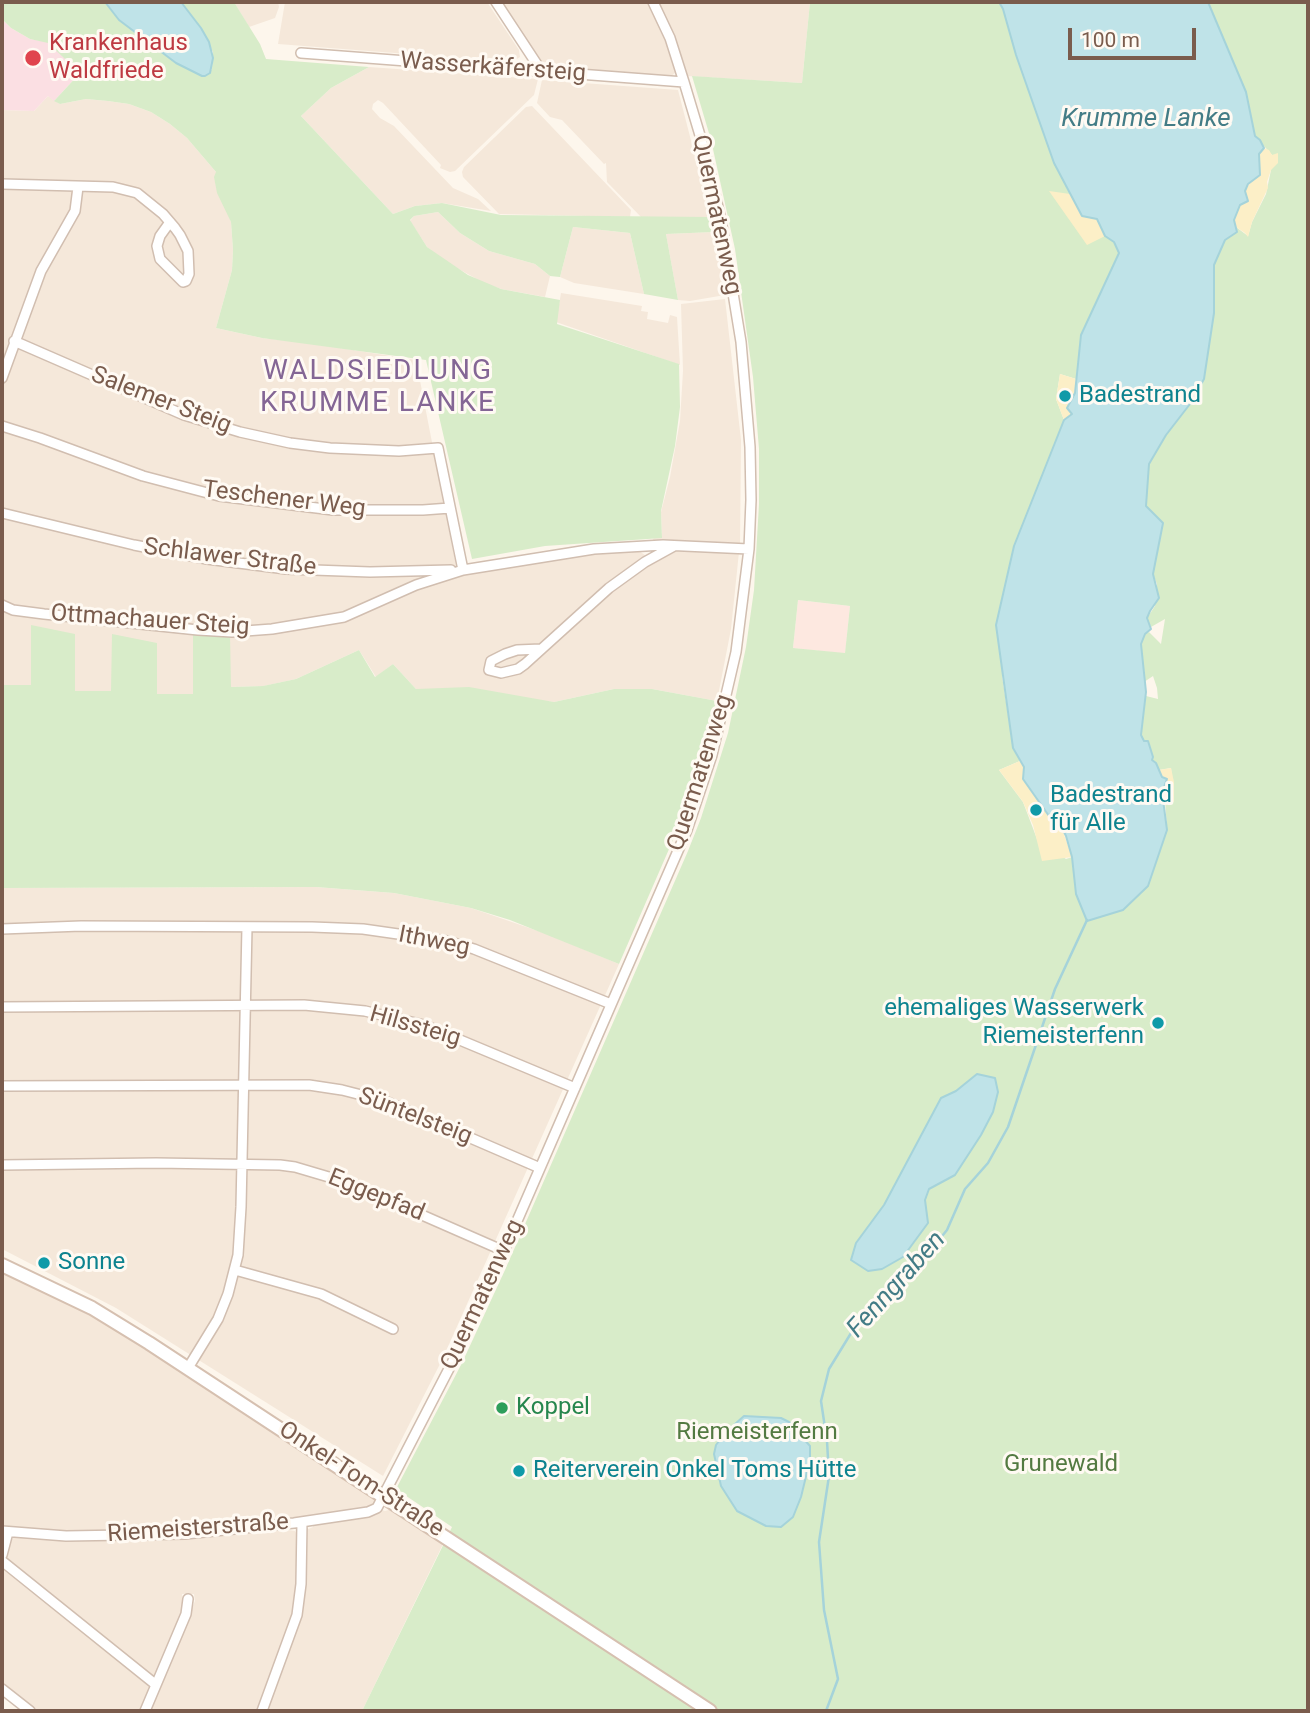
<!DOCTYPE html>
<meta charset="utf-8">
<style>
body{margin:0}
#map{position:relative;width:1310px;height:1713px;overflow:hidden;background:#fdf6ec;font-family:Roboto,sans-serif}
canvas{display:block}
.frame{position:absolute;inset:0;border:4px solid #7a5c4d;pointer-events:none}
.scale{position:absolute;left:1068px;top:28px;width:128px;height:32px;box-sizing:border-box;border:4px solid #7a5c4d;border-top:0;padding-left:9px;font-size:21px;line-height:24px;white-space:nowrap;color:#7a5c4d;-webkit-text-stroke:5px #fffaf3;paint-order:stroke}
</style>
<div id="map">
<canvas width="1310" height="1713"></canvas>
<div class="frame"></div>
<div class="scale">100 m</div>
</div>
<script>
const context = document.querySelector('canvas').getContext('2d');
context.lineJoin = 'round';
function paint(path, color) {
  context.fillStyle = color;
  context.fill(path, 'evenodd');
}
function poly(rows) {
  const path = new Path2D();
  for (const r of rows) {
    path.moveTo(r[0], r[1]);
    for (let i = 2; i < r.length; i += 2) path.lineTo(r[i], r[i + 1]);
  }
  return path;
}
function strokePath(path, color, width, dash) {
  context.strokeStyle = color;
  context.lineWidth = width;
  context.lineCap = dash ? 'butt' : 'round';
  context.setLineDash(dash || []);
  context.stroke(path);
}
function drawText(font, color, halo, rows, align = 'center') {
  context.font = font + ' Roboto,sans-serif';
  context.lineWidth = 6;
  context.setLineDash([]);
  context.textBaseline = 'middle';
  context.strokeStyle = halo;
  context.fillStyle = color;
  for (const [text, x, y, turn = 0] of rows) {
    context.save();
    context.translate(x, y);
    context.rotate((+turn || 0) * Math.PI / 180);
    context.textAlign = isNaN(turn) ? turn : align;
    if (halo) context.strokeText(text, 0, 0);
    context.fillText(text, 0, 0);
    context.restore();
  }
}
const residential = poly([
 [234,2,278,2,279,7,275,18,249,27],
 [285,2,487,2,519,50,520,57,512,62,278,44],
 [501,2,650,2,671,50,676,69,675,73,670,77,547,68,542,64],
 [658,2,810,2,802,83,687,76],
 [369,67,538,79,534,95,455,171,450,172,440,168,441,165,383,103,378,100,373,104,372,109,380,118,394,126,453,188,478,199,491,211,442,203,415,206,393,214,301,116,331,88],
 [542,80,678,90,711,218,641,217,607,182,606,163,604,164,562,120,550,117,537,103],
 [48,96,60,104,86,99,108,101,129,104,151,112,170,124,187,138,216,172,231,222,233,250,232,270,216,328,262,338,309,343,416,360,458,576,585,553,638,550,653,561,673,551,693,549,739,552,731,629,717,701,652,689,614,689,554,702,416,689,393,664,376,677,359,650,296,679,264,686,231,687,193,634,193,694,157,694,113,634,112,691,74,691,31,625,31,685,2,685,2,110,34,111],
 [532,106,631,210,630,217,499,214,463,177,462,172,464,167,526,107],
 [438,212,460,233,489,251,535,264,550,276,545,297,501,289,484,283,446,262,427,247,410,221,414,216],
 [573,227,630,233,644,294,574,283,560,277],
 [714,232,725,295,690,301,678,300,666,234],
 [561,293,642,306,641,311,648,312,647,319,668,323,670,315,677,317,680,365,556,322],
 [725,299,741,440,740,545,652,542,654,537,662,536,661,512,670,477,680,421,683,371,681,304],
 [316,887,394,893,471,908,547,934,619,964,442,1360,383,1476,116,1308,2,1249,2,888],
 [2,1271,81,1309,136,1340,369,1493,368,1495,375,1500,374,1503,369,1507,347,1511,195,1529,88,1532,2,1526],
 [392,1509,444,1542,362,1711,266,1711,301,1618,305,1591,306,1530,313,1527,313,1524,376,1515,382,1510,385,1511],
 [288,1528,288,1530,295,1531,298,1536,298,1584,295,1607,289,1630,257,1711,148,1711,195,1601,194,1594,182,1594,184,1612,155,1676,152,1677,5,1558,10,1540,15,1537,135,1541,227,1536],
 [4,1568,151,1686,141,1711,34,1711,2,1685,2,1569]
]);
const commercial = poly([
 [798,600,850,606,845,654,793,648]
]);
const medical = poly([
 [2,19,11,28,30,39,48,42,80,73,54,101,48,96,34,111,2,110]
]);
const green = poly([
 [2,2,105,2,119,20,136,33,176,63,202,76,208,75,212,69,213,52,201,28,181,2,234,2,260,44,266,59,369,67,331,88,301,116,393,214,415,206,442,203,501,215,710,217,714,232,666,234,678,300,644,294,630,233,573,227,560,277,550,276,535,264,489,251,460,233,438,212,414,216,410,220,427,247,468,275,501,289,560,300,557,324,679,364,680,407,675,446,661,511,662,538,545,546,472,559,426,360,262,338,216,328,232,270,233,250,231,222,217,193,214,177,216,172,187,138,170,124,151,112,129,104,108,101,86,99,60,104,54,101,80,73,48,43,30,39,11,28,2,19],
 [810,2,999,2,1003,9,1016,55,1054,163,1082,216,1114,242,1119,253,1081,335,1076,379,1060,374,1056,399,1064,420,1048,461,1002,676,1013,748,1020,761,999,770,1023,802,1037,839,1066,859,1072,857,1076,894,1148,886,1167,830,1165,799,1174,801,1171,768,1159,770,1156,763,1151,760,1153,756,1148,741,1144,741,1141,735,1146,696,1158,699,1157,688,1153,676,1144,682,1141,644,1145,634,1149,632,1161,644,1165,619,1151,627,1147,618,1155,606,1157,584,1153,574,1163,523,1146,506,1149,464,1166,435,1214,313,1214,265,1225,240,1237,232,1236,227,1248,236,1252,222,1266,194,1271,170,1272,155,1255,136,1246,92,1208,2,1308,2,1308,1711,362,1711,452,1527,396,1489,462,1363,505,1270,688,851,701,818,728,733,746,647,754,590,759,504,759,449,753,377,735,249,711,140,692,76,802,83],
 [798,600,850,606,845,653,793,648],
 [31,625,75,634,75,691,111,691,112,634,157,643,157,694,193,694,193,634,230,634,231,687,263,686,296,679,359,650,375,677,393,664,416,689,469,687,554,702,614,689,652,689,717,701,683,817,619,964,510,920,471,908,394,893,316,887,2,888,2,685,31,685]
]);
const sand = poly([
 [1264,148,1269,150,1272,155,1278,153,1278,163,1271,170,1267,182,1268,188,1252,222,1248,237,1245,233,1236,227,1234,220,1245,191,1259,169,1259,154],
 [1049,191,1070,194,1082,216,1097,219,1105,236,1087,245],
 [1060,374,1076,379,1075,393,1069,401,1072,414,1064,420,1056,399],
 [1020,761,1024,767,1023,779,1049,816,1061,826,1072,857,1042,861,1033,825,1023,802,999,770],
 [1171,768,1174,782,1174,802,1165,799,1162,792,1163,777,1159,770]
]);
const water = poly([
 [105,2,181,2,201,28,209,42,213,58,210,73,205,76,202,76,176,63,119,20,105,2],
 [999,2,1208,2,1246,92,1255,136,1260,140,1264,148,1259,154,1260,175,1248,184,1245,191,1248,201,1240,205,1234,220,1237,232,1225,240,1214,265,1214,313,1204,379,1190,404,1166,435,1149,464,1146,506,1163,523,1153,574,1159,598,1150,611,1147,618,1151,629,1145,634,1141,644,1146,692,1141,735,1144,741,1148,741,1153,757,1152,760,1156,763,1162,777,1167,779,1162,792,1167,830,1148,886,1123,910,1087,921,1076,894,1072,857,1066,836,1061,826,1049,816,1023,779,1024,767,1013,748,996,625,1014,546,1064,420,1072,414,1067,408,1075,393,1081,335,1119,253,1114,242,1105,236,1097,219,1082,216,1054,163,1016,55,1003,9,999,2],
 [977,1074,995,1078,998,1092,993,1112,981,1135,955,1175,929,1189,925,1200,928,1223,903,1257,882,1269,868,1271,851,1260,856,1243,884,1205,941,1098,956,1091,977,1074],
 [744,1416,781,1418,789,1422,810,1446,810,1460,801,1497,793,1517,781,1527,766,1526,737,1511,721,1486,714,1454,716,1445,726,1432,744,1416]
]);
const stream = poly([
 [826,1711,838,1679,824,1610,819,1542,829,1476,827,1441,821,1401,829,1369,856,1325,902,1285,947,1230,965,1189,988,1163,1008,1127,1055,989,1087,920]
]);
const minor = poly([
 [496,2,542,72],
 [301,53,684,82],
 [2,184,113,187,137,193,163,214,175,228,180,235,188,251,189,274,186,281,183,282,160,259,157,246,160,236,170,222],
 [14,341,184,415,240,432,290,443,330,448,399,451,438,448,463,570],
 [2,378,41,271,75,211,78,187],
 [2,426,40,438,143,476,219,496,333,510,423,510,450,508],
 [2,513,134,545,207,559,286,569,370,572,451,570],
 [2,605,13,610,44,614,198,630,232,632,272,629,344,617,416,585,463,570,594,549,663,545,749,549],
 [541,649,517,650,505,654,491,661,489,670,501,673,518,669,525,664,609,588,645,562,674,546],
 [2,929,81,926,312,927,363,929,447,941,474,949,611,1004],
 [2,1007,304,1005,365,1011,424,1025,575,1088],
 [2,1086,309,1085,342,1090,385,1101,540,1168],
 [2,1165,156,1163,280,1165,295,1167,349,1183,504,1251],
 [235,1270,321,1294,393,1329],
 [188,1368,218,1319,228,1294,238,1255,241,1207,247,927],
 [2,1531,66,1536,185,1534,294,1523,368,1512,377,1508,454,1359,504,1251,687,830,712,755,736,652,749,549,751,500,750,447,741,342,721,220,705,152,684,82,670,38,653,2],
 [2,1555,8,1532],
 [2,1561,155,1684],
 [2,1689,30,1711],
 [145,1711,186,1614,188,1599],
 [262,1711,297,1615,301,1584,302,1522]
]);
const secondary = poly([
 [2,1265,92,1308,149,1343,710,1711]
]);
const markers = [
 [33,58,9,"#e0444e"],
 [1065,396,7,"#0f9aa8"],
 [1036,810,7,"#0f9aa8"],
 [1158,1023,7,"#0f9aa8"],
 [44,1263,7,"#0f9aa8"],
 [502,1408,7,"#2e9e5b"],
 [519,1471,7,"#0f9aa8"]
];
const healthNames = [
 ["Krankenhaus",49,44],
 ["Waldfriede",49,72]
];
const streetNames = [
 ["Wasserkäfersteig",493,68,4],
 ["Quermatenweg",716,215,78],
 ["Salemer Steig",161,401,21],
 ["Teschener Weg",284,500,7],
 ["Schlawer Straße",230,558,7],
 ["Ottmachauer Steig",150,621,4],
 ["Quermatenweg",701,773,-72],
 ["Ithweg",434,942,11],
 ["Hilssteig",415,1027,16],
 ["Süntelsteig",415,1117,21],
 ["Eggepfad",376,1196,22],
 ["Quermatenweg",483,1295,-65],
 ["Onkel-Tom-Straße",361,1480,33],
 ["Riemeisterstraße",198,1529,-4]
];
const cultureNames = [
 ["Badestrand",1079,396],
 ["Badestrand",1050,796],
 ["für Alle",1050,824],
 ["ehemaliges Wasserwerk",1144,1009,"right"],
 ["Riemeisterfenn",1144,1037,"right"],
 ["Sonne",58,1263],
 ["Reiterverein Onkel Toms Hütte",533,1471]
];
const leisureNames = [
 ["Koppel",516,1408]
];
const parkNames = [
 ["Riemeisterfenn",757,1433],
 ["Grunewald",1061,1465]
];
const waterNames = [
 ["Krumme Lanke",1146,119],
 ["Fenngraben",897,1285,-48]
];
const quarterNames = [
 ["WALDSIEDLUNG",378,372],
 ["KRUMME LANKE",378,404]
];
paint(residential, '#f5e8da');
paint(commercial, '#fde8e0');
paint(medical, '#fbdfe3');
paint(green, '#d8ecc9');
paint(sand, '#fcefc7');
paint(water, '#bfe3e8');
strokePath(water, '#a5d3da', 2);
strokePath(stream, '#a5d3da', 2.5);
strokePath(minor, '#d1beb0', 12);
strokePath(secondary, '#d6c0b0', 16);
strokePath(minor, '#fff', 9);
strokePath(secondary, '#fff', 12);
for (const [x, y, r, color] of markers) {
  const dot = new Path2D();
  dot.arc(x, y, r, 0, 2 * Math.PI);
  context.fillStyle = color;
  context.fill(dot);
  strokePath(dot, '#fffaf3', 2.5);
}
drawText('24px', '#be3a42', '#fffaf3', healthNames, 'left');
drawText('24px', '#7a5c4d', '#fffaf3', streetNames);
drawText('24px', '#0d838f', '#fffaf3', cultureNames, 'left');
drawText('24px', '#27864d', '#fffaf3', leisureNames, 'left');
drawText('24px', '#537a41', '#fffaf3', parkNames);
drawText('italic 26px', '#437c86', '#fffaf3', waterNames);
context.letterSpacing = '2px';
drawText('28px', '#846695', '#fffaf3', quarterNames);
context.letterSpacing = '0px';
</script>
